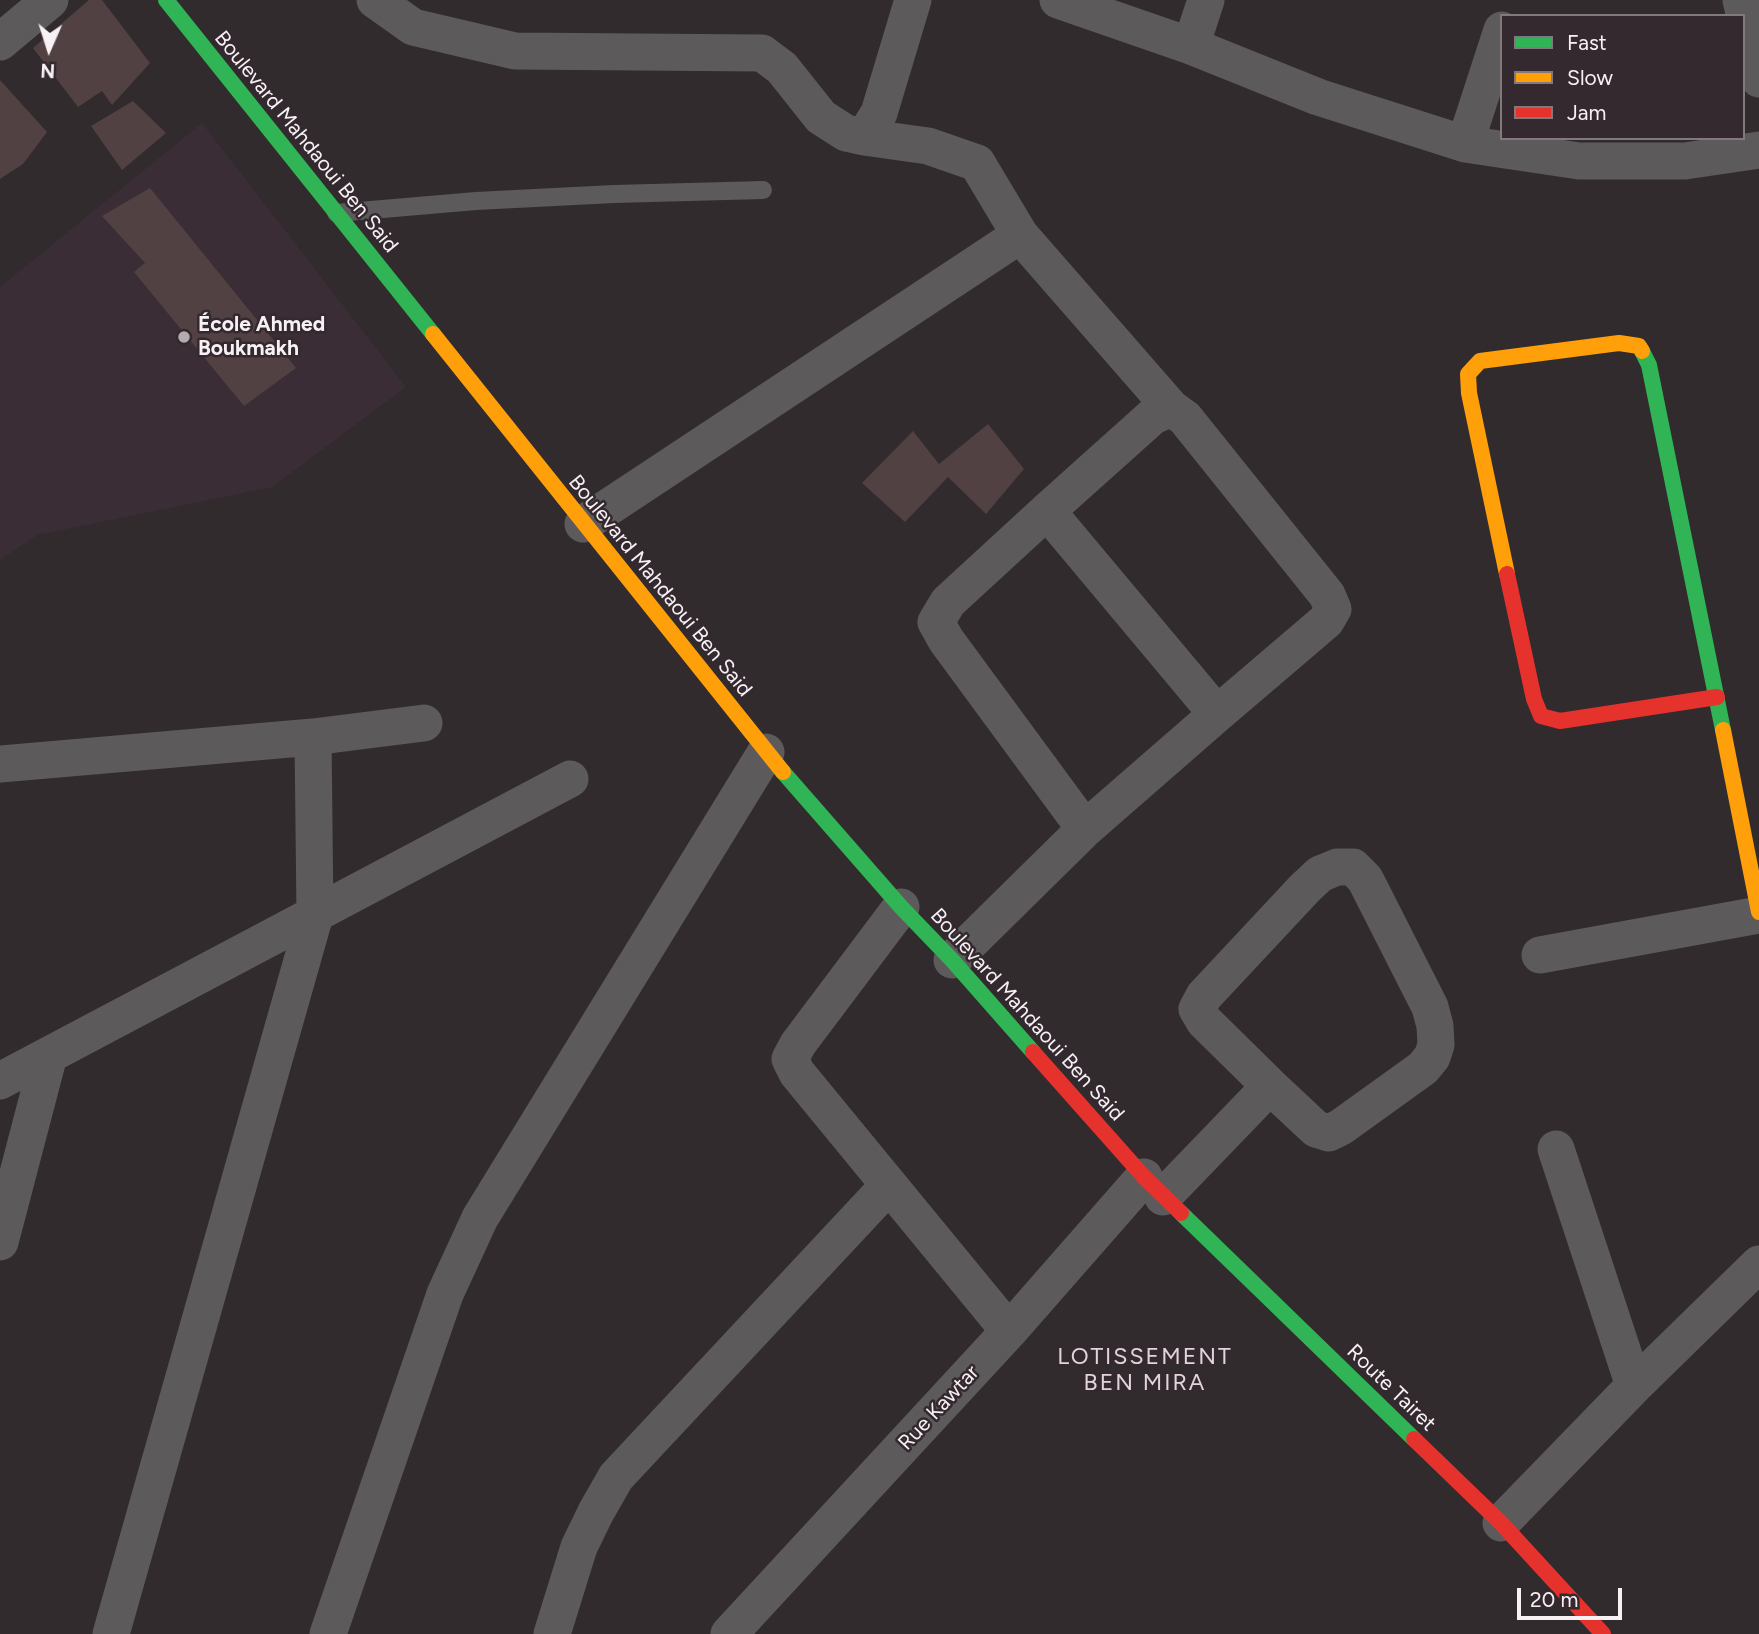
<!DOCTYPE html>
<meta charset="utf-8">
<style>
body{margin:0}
#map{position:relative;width:1759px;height:1634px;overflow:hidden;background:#312b2e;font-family:Figtree,sans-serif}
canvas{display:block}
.legend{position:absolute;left:1500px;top:14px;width:245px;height:126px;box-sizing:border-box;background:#33292e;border:2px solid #81797d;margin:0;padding:9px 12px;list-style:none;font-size:21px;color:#f7f0f4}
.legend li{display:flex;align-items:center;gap:14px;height:35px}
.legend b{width:35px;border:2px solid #81797d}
.north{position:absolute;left:14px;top:14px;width:70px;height:70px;-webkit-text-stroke:5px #33292e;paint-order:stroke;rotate:183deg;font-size:19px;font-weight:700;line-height:28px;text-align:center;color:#f7f0f4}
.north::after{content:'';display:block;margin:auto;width:24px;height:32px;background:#f7f0f4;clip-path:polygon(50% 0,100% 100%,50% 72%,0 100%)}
.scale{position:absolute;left:1517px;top:1588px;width:105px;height:32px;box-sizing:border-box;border:4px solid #f7f0f4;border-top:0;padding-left:9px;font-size:21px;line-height:24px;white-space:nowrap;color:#f7f0f4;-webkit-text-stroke:5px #33292e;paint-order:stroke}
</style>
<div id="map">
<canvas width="1759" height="1634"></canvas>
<ul class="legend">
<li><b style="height:9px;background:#30b455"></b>Fast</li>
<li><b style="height:9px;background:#ff9f0a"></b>Slow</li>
<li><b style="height:9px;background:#e5322d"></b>Jam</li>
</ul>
<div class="north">N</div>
<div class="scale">20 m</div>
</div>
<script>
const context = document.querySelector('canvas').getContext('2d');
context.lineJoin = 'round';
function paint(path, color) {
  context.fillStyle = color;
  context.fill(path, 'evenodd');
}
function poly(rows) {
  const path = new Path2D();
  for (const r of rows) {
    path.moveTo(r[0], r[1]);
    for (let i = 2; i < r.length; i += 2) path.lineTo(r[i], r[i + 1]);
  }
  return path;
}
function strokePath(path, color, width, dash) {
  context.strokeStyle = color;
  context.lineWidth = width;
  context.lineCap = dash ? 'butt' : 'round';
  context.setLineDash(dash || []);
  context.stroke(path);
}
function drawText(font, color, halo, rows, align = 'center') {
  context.font = font + ' Figtree,sans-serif';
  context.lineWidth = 5;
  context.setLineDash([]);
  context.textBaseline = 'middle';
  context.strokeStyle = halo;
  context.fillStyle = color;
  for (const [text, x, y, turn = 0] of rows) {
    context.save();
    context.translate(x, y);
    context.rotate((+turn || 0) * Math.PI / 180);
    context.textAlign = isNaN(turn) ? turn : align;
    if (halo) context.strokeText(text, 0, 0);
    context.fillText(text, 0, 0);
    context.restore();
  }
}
const built = poly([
 [202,123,406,387,272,487,37,535,0,560,0,287]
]);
const building = poly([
 [89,0,102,0,150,63,112,105,102,91,78,107,33,48],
 [0,80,47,132,23,164,0,179],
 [133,101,166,133,122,170,91,126],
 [150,188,296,368,244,406,134,272,145,263,102,216],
 [988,424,1024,469,986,514,948,477,905,522,862,483,913,431,939,464]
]);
const lane = poly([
 [336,213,476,201,614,194,763,190]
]);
const street = poly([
 [375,0,413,27,515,51,762,53,782,68,821,117,846,133,864,137,879,113,913,0],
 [1058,0,1191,46,1318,97,1465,144,1579,161,1685,161,1759,150],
 [1741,0,1759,79],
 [0,42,50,0],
 [1191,46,1206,0],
 [864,137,928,146,977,163,1020,235,1171,408,1185,418,1327,595,1333,609,1326,621,1217,714,1085,829,952,960],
 [1465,144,1502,30],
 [1047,511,1217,714],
 [583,524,1020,235],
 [0,764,313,737,424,723],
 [1085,829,946,640,936,622,948,602,1047,511,1153,416,1171,408],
 [1337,867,1353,867,1365,879,1430,1007,1435,1026,1436,1045,1432,1057,1423,1068,1341,1127,1329,1133,1316,1129,1270,1086,1204,1021,1197,1009,1204,996,1305,888,1320,874,1337,867],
 [901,907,798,1044,790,1059,797,1073,1009,1331],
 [1540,955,1759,915],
 [0,1081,570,779],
 [1556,1149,1634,1386],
 [1163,1197,1270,1086],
 [0,1242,49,1055],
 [1501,1523,1634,1386,1759,1264],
 [111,1634,315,915,313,737],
 [328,1634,445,1294,480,1218,766,752],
 [552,1634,579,1547,596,1512,616,1477,889,1185],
 [729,1634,1009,1331,1144,1177]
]);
const fast = poly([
 [166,0,433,334],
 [1642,351,1649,365,1723,730],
 [783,772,901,907,952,960,1033,1052],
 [1181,1213,1414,1439]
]);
const slow = poly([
 [433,334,783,772],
 [1507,574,1469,393,1468,374,1480,361,1619,343,1639,346,1642,351],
 [1723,730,1759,912]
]);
const jam = poly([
 [1507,574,1534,699,1541,716,1560,721,1717,697],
 [1033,1052,1144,1177,1181,1213],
 [1414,1439,1501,1523,1603,1634]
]);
const markers = [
 [184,337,7,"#b2abaf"]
];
const streetNames = [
 ["Boulevard Mahdaoui Ben Said",306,142,51],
 ["Boulevard Mahdaoui Ben Said",660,586,51],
 ["Boulevard Mahdaoui Ben Said",1027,1015,48],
 ["Route Tairet",1391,1388,44],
 ["Rue Kawtar",939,1408,-47]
];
const poiNames = [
 ["École Ahmed",198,325],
 ["Boukmakh",198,349]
];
const neighbourhoodNames = [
 ["LOTISSEMENT",1145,1357],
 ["BEN MIRA",1145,1383]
];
paint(built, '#3b2d35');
paint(building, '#514143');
strokePath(lane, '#5c5a5b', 18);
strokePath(street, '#5c5a5b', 37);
strokePath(fast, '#30b455', 16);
strokePath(slow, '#ff9f0a', 16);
strokePath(jam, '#e5322d', 16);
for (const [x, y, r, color] of markers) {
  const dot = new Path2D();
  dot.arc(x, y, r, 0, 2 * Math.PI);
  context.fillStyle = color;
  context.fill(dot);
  strokePath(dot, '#33292e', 2.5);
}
drawText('21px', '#f7f0f4', '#33292e', streetNames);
drawText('bold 21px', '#f7f0f4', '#33292e', poiNames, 'left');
context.letterSpacing = '2px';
drawText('23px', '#e1d4db', '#33292e', neighbourhoodNames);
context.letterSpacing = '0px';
</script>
